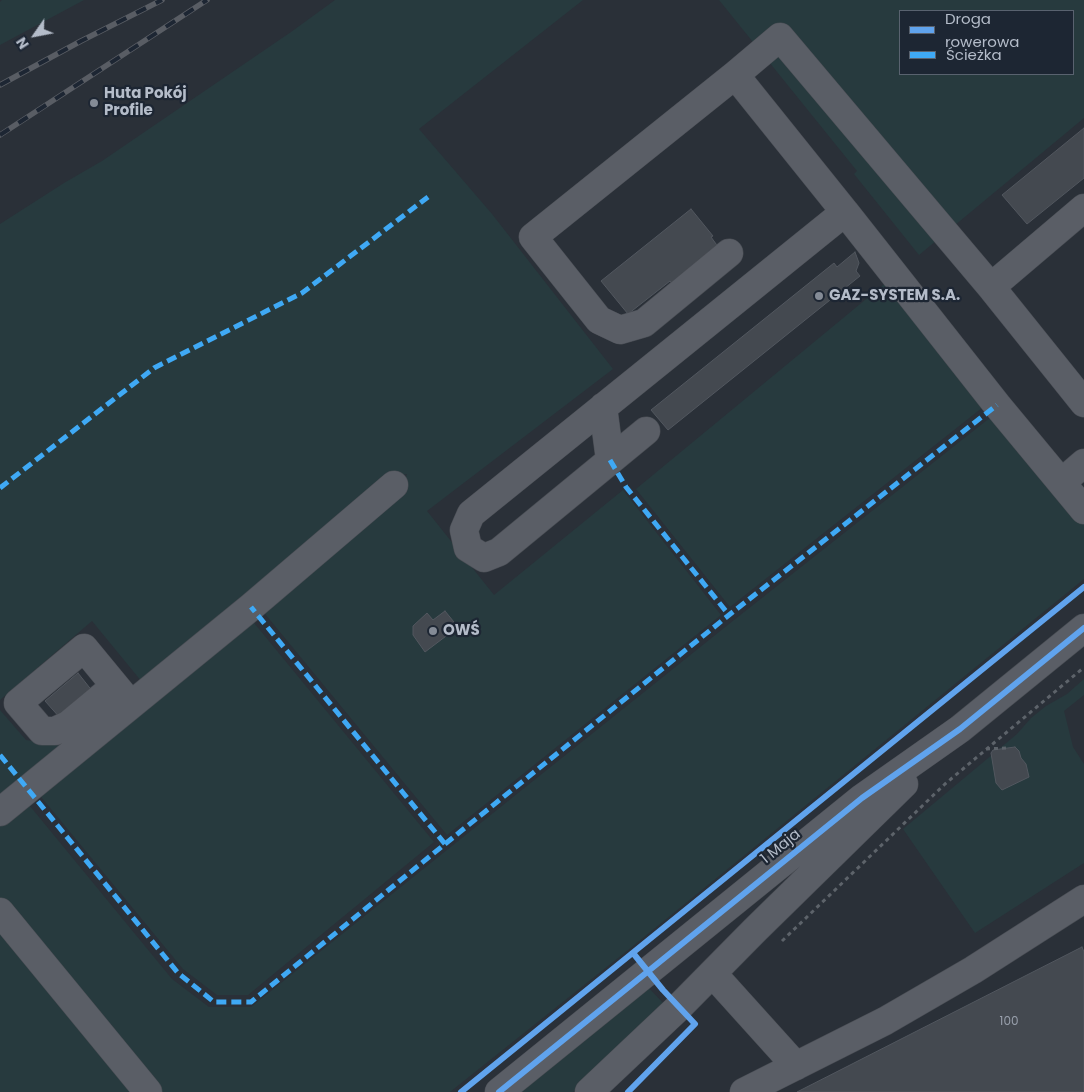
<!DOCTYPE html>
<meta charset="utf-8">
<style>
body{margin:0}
#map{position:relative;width:1084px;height:1092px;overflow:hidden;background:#2a3038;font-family:Poppins,sans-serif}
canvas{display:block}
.legend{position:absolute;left:899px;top:10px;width:175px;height:65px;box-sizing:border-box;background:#1d2633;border:1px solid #59626f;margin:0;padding:6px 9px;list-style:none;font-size:15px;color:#b4bcc9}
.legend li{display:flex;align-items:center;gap:10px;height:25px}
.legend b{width:25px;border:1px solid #59626f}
.north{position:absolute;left:10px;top:10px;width:50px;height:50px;-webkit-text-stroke:4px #1d2633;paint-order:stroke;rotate:237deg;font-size:14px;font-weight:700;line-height:20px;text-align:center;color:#b4bcc9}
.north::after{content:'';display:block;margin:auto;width:18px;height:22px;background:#b4bcc9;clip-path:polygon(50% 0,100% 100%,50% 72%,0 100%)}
</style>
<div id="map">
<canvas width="1084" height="1092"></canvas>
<ul class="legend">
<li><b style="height:6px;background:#60a3ed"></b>Droga rowerowa</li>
<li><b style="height:6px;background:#3fa9f5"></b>Ścieżka</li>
</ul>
<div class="north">N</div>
</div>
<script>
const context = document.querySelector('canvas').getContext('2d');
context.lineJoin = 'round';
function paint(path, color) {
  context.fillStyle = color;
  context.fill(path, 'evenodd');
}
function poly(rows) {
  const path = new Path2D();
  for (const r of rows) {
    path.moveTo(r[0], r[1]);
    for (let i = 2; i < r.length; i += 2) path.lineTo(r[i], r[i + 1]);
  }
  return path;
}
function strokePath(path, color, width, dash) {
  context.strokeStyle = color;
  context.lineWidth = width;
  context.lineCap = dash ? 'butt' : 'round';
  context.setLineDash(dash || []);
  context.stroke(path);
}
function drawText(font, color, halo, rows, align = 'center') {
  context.font = font + ' Poppins,sans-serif';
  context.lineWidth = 4.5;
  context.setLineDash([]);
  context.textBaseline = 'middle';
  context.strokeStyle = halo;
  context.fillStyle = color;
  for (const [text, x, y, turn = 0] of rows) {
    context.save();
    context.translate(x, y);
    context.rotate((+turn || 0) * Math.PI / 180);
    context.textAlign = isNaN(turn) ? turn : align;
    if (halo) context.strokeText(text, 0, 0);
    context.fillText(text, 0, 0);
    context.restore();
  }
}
const green = poly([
 [2,0,84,0,0,45,0,2],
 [335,0,583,0,419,129,492,214,613,369,427,511,494,595,623,490,721,615,447,835,261,609,399,495,407,474,392,477,142,682,92,621,0,700,0,224,64,183,102,161,291,32],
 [719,0,1084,0,1084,118,919,255,854,174,857,171],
 [900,11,1073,11,1073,74,900,74],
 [888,281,987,404,730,607,636,489],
 [996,413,1084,521,1084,579,628,950,450,1092,157,1092,0,902,0,821,25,800,172,979,209,1007,251,1007,734,620],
 [250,618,434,842,248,995,217,995,183,969,37,792],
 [1084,679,1084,695,1064,711,1073,747,1084,764,1084,863,975,933,903,829,1017,734,1031,718,1046,706,1067,694],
 [0,710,26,740,39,742,82,730,0,797],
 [0,925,135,1092,0,1092],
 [647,986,664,1004,573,1092,517,1092]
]);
const building = poly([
 [1084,128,1084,178,1027,224,1002,195,1084,128],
 [691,209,713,236,711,237,719,248,673,285,670,281,628,314,601,281,691,209],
 [855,252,859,263,856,271,860,276,668,430,651,410,834,263,837,267,855,252],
 [445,611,458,627,425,652,413,635,413,626,427,613,433,620,445,611],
 [78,673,93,692,61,719,45,701,78,673],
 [1015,747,1019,751,1021,758,1026,764,1029,777,1002,790,996,783,991,753,993,750,1015,747],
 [1082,947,1084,952,1084,1092,797,1092,1082,947]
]);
const path = poly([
 [986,749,1006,748],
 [782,941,945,784,1082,669]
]);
const minor = poly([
 [735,75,780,37,991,287],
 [1084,208,991,287,1084,403],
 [729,253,644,323,620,330,599,320,533,237,735,75,845,212],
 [603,407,610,460],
 [646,431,499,552,484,558,468,548,464,530,471,514,845,212,997,405,1084,510],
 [1062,482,1084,463],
 [115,686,68,725,55,731,42,731,18,703,84,648,131,705],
 [0,812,251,607,394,485],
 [0,912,148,1092],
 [713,974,796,1066],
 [499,1092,862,798,960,729,1084,628],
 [589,1092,679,1007,755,930,904,784],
 [744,1092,885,1021,973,970,1084,899]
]);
const rail = poly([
 [0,85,81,41,162,0],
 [0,135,207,0]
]);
const quiet = poly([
 [610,460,626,487,729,615],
 [0,488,154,368,302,293,428,197],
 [0,755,178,973,214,1002,251,1002,445,844,251,607],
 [445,844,729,615,997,405]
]);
const cycleway = poly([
 [461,1092,1084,587],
 [499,1092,862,798,960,729,1084,628],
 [628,1092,695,1024,663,990,633,953]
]);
const markers = [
 [94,103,5,"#848b96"],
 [819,296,5,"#848b96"],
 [433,631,5,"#848b96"]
];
const numberNames = [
 ["100",1009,1022]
];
const poiNames = [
 ["Huta Pokój",104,94],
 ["Profile",104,111],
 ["GAZ-SYSTEM S.A.",829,296],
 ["OWŚ",443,631]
];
const streetNames = [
 ["1 Maja",781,847,-39]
];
paint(green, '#273a3e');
paint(building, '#444950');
strokePath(building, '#52575f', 1);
strokePath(minor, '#484c53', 29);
strokePath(path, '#5d636a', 3, [4, 4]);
strokePath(minor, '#5a5e66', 28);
strokePath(rail, '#595d64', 5.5);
strokePath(rail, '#1d2633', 4, [11]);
strokePath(quiet, '#3fa9f5', 5, [10, 5]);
strokePath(cycleway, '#60a3ed', 6);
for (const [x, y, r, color] of markers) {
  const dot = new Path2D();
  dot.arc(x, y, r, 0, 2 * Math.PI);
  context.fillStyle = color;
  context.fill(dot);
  strokePath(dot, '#1d2633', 2);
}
drawText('12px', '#989fab', null, numberNames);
drawText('bold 15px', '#b4bcc9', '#1d2633', poiNames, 'left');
drawText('15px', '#b4bcc9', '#1d2633', streetNames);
</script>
